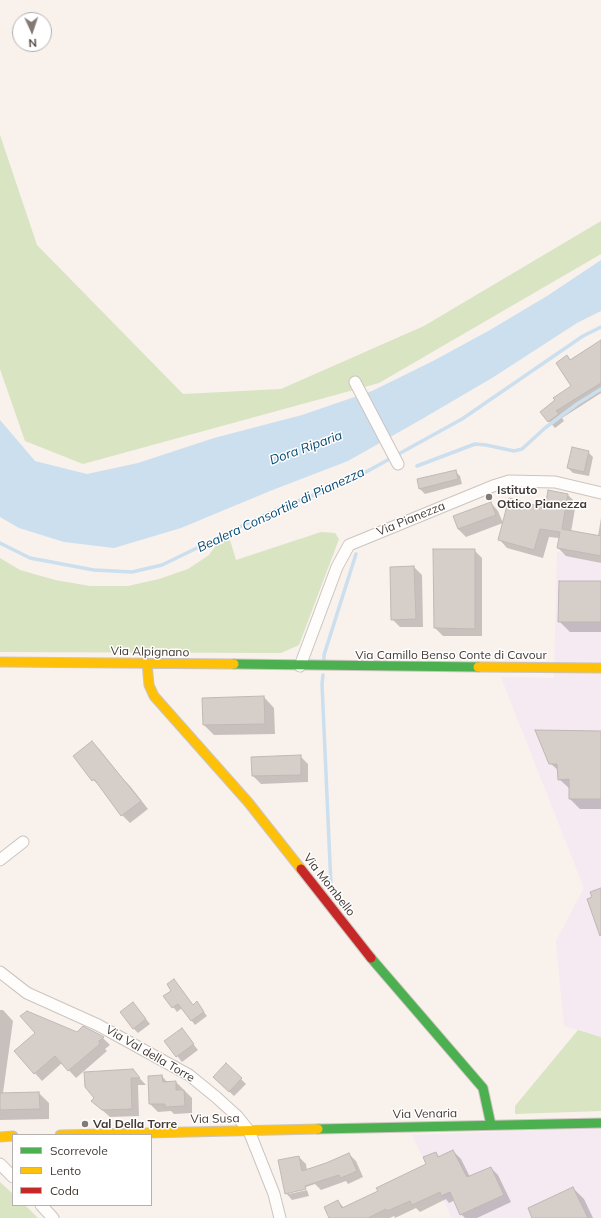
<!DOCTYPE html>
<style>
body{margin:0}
#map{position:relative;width:601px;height:1218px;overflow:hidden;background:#f9f1ec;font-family:Mulish,sans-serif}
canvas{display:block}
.legend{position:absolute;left:12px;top:1134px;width:140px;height:72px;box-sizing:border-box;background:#fff;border:1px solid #b4b0ae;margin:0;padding:5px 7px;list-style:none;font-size:12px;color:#443a35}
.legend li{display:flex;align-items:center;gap:8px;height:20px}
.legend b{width:20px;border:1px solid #b4b0ae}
.north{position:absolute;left:12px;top:12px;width:40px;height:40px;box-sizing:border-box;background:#fff;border:1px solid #b4b0ae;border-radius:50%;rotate:177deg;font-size:11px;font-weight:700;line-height:16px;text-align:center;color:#443a35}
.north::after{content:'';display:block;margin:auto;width:14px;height:18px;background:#837a75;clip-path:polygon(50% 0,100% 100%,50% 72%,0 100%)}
</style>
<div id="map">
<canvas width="601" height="1218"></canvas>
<ul class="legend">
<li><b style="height:5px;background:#4caf50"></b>Scorrevole</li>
<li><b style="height:5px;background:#ffc107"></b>Lento</li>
<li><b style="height:5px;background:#c62828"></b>Coda</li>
</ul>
<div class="north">N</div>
</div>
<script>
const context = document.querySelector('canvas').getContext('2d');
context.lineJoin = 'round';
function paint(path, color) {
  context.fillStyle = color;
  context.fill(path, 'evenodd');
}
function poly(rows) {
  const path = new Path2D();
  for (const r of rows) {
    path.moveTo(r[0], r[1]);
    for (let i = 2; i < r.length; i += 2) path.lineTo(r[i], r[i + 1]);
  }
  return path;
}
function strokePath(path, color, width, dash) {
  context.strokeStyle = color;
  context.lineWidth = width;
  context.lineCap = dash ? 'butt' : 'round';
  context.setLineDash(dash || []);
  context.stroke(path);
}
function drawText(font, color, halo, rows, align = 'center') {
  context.font = font + ' Mulish,sans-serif';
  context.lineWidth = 3;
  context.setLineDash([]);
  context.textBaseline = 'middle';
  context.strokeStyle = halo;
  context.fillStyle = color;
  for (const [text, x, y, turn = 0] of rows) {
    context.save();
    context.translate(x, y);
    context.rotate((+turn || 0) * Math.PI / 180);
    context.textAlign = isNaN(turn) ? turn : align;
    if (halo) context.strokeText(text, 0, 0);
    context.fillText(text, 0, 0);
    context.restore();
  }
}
const commercial = poly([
 [557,552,601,564,601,1037,564,1026,556,941,584,888,501,677,554,678],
 [601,1128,601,1218,452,1218,412,1135]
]);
const green = poly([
 [0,135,37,245,183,394,281,389,424,326,601,221,601,254,379,383,83,464,25,441,0,369],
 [227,530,236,560,321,532,335,533,339,539,299,645,281,653,0,652,0,558,20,570,55,580,90,586,128,586,159,579,188,569,209,555],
 [578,1030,601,1037,601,1111,515,1114,515,1106],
 [0,1182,13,1194,13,1205,25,1205,38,1218,0,1218]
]);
const water = poly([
 [601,260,601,311,577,323,492,378,422,419,348,461,270,491,181,528,114,548,64,542,19,528,0,517,0,420,35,461,87,474,138,463,214,438,302,415,372,391,433,361,490,330,547,296]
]);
const shadow = poly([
 [601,341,601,393,562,418,564,421,555,428,541,412,573,386,567,356,571,360],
 [588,452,593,457,589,476,573,473,568,468],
 [455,471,460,476,462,484,425,494,420,489],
 [568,495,576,503,571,532,598,536,601,518,601,563,566,556,558,548,559,538,549,537,543,558,507,548,499,539],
 [491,503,498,511,503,523,466,537,458,529,454,516],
 [434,550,474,550,482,558,482,636,443,636,435,628],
 [414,567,422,575,423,627,400,627,392,619],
 [601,582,601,632,570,632,559,621],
 [264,697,274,708,275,734,214,735,204,725],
 [601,732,601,809,580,809,570,799,570,789,559,779,559,771,550,763],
 [92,742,100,750,122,778,130,786,148,809,130,823,122,815,101,787,93,780],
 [300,756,308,764,308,782,261,784,253,776],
 [174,980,193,1005,197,1003,207,1016,195,1025,182,1008,177,1012,165,996,173,991],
 [138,1009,150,1024,138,1033,133,1028],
 [0,1010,3,1010,13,1021,3,1093,39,1093,49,1103,49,1119,0,1120],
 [83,1028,103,1038,110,1045,105,1049,107,1051,76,1078,62,1063,42,1081,15,1051,77,1033],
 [186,1035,198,1050,182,1062,166,1042],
 [132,1070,146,1085,138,1085,139,1116,110,1117,92,1101,95,1098],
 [162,1076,168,1083,176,1082,192,1098,192,1113,174,1114,171,1111,158,1112,150,1104,149,1077],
 [241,1079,246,1084,234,1096,219,1082],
 [453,1151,461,1159,470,1177,491,1168,498,1175,511,1202,477,1218,465,1218,461,1214,455,1200,449,1203,446,1199,420,1212,416,1208,395,1218,394,1216,390,1218,330,1218,338,1201,344,1208,379,1191,428,1165,435,1153,440,1157],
 [349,1154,356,1161,363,1177,348,1184,346,1181,321,1190,315,1184,306,1187,306,1188,289,1192,289,1194,307,1190,309,1196,292,1200,286,1193,299,1157,306,1164,307,1171],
 [573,1188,584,1199,593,1218,534,1218]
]);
const stream = poly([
 [417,466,475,444,486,445,514,451,522,449,545,428,577,404,601,389],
 [0,543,30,558,94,570,132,572,162,565,277,509,346,483,462,419,583,336,601,327],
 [324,661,324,655,356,554],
 [323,675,322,684,331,886]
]);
const building = poly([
 [601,340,601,383,556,411,559,414,548,422,540,412,555,400,553,398,571,386,556,363,567,355,570,360,601,340],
 [572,447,589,451,584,472,567,468,572,447],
 [456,470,458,479,419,489,417,479,456,470],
 [548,490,568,494,562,529,601,536,601,556,557,548,560,532,540,529,534,550,498,540,509,498,545,508,548,490],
 [491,502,496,515,458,529,453,516,491,502],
 [433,549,475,549,475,629,434,628,433,549],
 [414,566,416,619,391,620,390,567,414,566],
 [559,581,601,581,601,622,558,622,559,581],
 [264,696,265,724,203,725,202,698,264,696],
 [535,730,601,731,601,799,569,799,569,779,558,780,557,764,549,764,535,730],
 [92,741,141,801,121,816,94,779,92,781,73,756,92,741],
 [301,755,301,775,252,776,251,757,301,755],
 [601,888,601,935,600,936,587,899,592,897,590,892,601,888],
 [174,979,193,1005,197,1001,204,1012,191,1021,178,1004,172,1008,163,996,171,991,167,984,174,979],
 [133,1002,146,1019,133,1029,120,1012,133,1002],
 [27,1011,77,1032,83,1026,104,1037,99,1041,100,1044,68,1071,55,1056,34,1074,14,1051,35,1033,20,1016,27,1011],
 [182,1028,194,1044,176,1057,164,1041,182,1028],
 [226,1063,242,1078,229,1092,213,1077,226,1063],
 [133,1069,140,1078,131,1078,132,1109,102,1110,91,1101,94,1098,85,1087,84,1072,133,1069],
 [162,1075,163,1082,176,1081,176,1090,184,1090,185,1106,165,1107,165,1104,149,1104,148,1076,162,1075],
 [39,1092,40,1109,0,1110,0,1093,39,1092],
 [453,1150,467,1177,491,1167,504,1195,460,1215,450,1192,441,1196,440,1192,412,1205,410,1201,387,1211,386,1209,368,1218,329,1218,324,1207,338,1200,342,1208,378,1191,376,1188,426,1164,423,1157,436,1152,438,1157,453,1150],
 [349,1153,357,1171,341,1178,339,1175,305,1186,306,1189,285,1194,278,1160,299,1156,302,1171,326,1163,349,1153],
 [573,1187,588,1218,532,1218,528,1208,573,1187]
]);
const street = poly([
 [355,382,398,464],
 [300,666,337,567,349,545,493,486,509,481,555,482,601,493],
 [0,860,23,842],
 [0,972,27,993,98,1025,189,1075,216,1097,237,1116,249,1131,274,1194,280,1218],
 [0,1164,13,1177],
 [41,1205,53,1218]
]);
const fast = poly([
 [234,664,478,667],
 [371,958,483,1088,491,1125],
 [318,1129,601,1123]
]);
const slow = poly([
 [0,662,234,664],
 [147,663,149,685,154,696,248,802,301,869],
 [478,667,601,668],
 [60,1135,318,1129],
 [0,1137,13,1136]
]);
const jam = poly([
 [301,869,371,958]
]);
const markers = [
 [489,497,4,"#837a75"],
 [85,1124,4,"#837a75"]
];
const poiNames = [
 ["Istituto",497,490],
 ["Ottico Pianezza",497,504],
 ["Val Della Torre",93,1124]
];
const streetNames = [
 ["Via Pianezza",411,519,-22],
 ["Via Alpignano",150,652,1],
 ["Via Camillo Benso Conte di Cavour",451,655],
 ["Via Mombello",329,885,52],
 ["Via Val della Torre",150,1054,30],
 ["Via Venaria",425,1114,-1],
 ["Via Susa",215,1119,-1]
];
const waterNames = [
 ["Dora Riparia",306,448,-20],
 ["Bealera Consortile di Pianezza",281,510,-25]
];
paint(commercial, '#f5e9f2');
paint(green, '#d8e4c2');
paint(water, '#cbdfef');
paint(shadow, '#0003');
strokePath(stream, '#cbdfef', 3.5);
paint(building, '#d6cec9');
strokePath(building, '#c0b8b4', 1);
strokePath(street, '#ccc4bf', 13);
strokePath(fast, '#ccc4bf', 11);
strokePath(slow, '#ccc4bf', 11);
strokePath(jam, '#ccc4bf', 11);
strokePath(street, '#fefdfc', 11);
strokePath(fast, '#4caf50', 9);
strokePath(slow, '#ffc107', 9);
strokePath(jam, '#c62828', 9);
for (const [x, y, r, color] of markers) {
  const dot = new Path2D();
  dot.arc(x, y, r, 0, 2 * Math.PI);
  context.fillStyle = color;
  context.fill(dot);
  strokePath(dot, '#fff', 1.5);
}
drawText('bold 12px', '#443a35', '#fff', poiNames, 'left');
drawText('12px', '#443a35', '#fff', streetNames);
drawText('italic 13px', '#054972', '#fff', waterNames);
</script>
